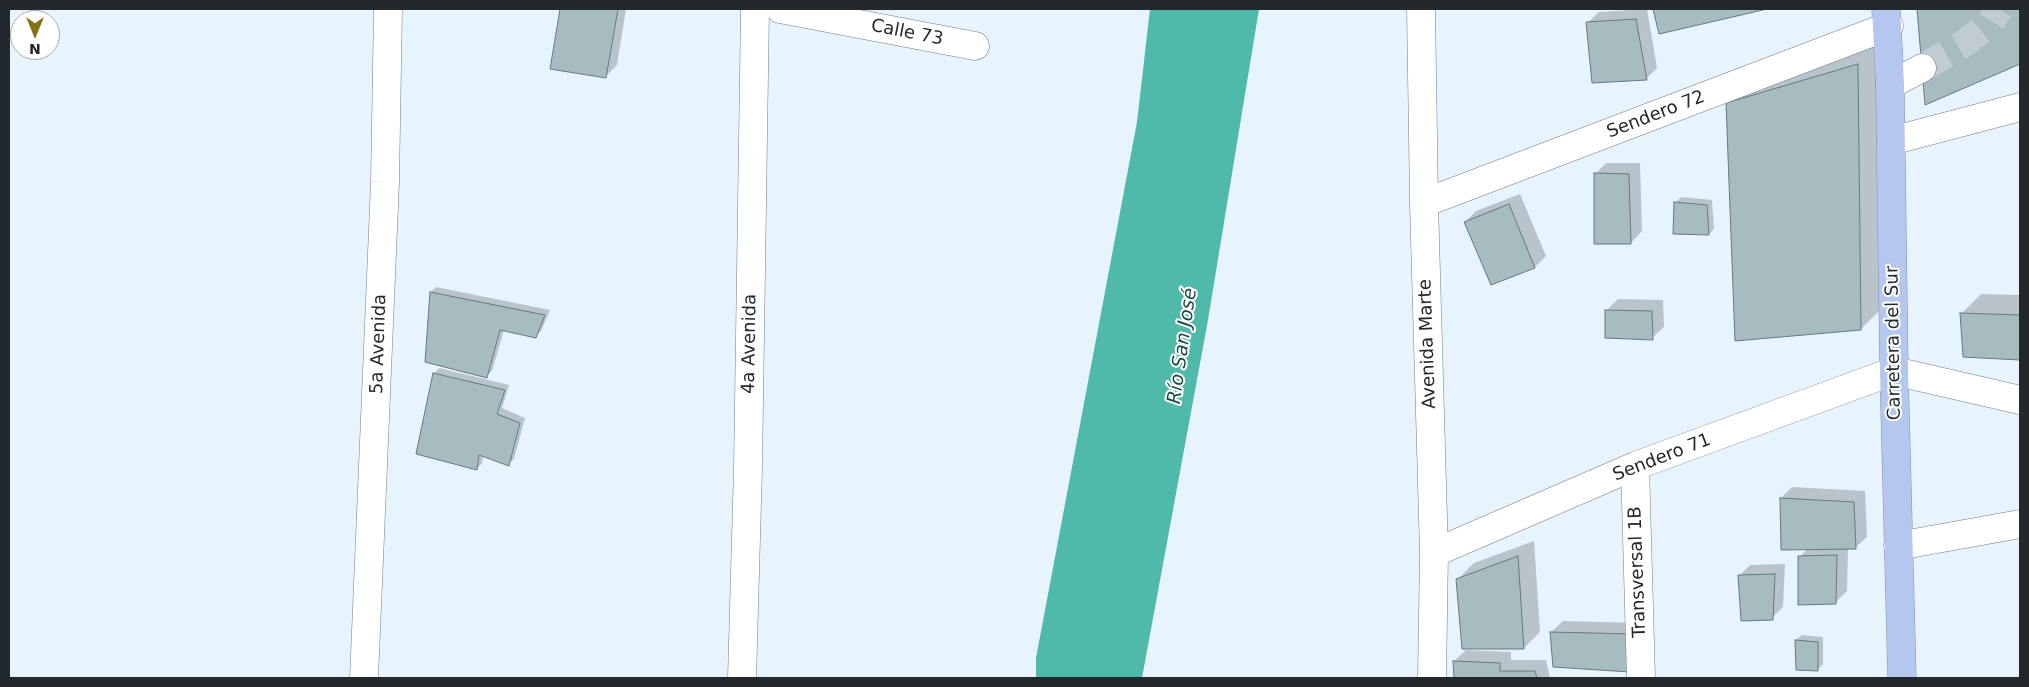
<!DOCTYPE html>
<meta charset="utf-8">
<style>
body{margin:0}
#map{position:relative;width:2029px;height:687px;overflow:hidden;background:#e7f4fe;font-family:"DejaVu Sans",sans-serif}
canvas{display:block}
.frame{position:absolute;inset:0;border:10px solid #22282c;pointer-events:none}
.north{position:absolute;left:10px;top:10px;width:50px;height:50px;box-sizing:border-box;background:#fff;border:1px solid #a7a9ab;border-radius:50%;rotate:180deg;font-size:14px;font-weight:700;line-height:20px;text-align:center;color:#22282c}
.north::after{content:'';display:block;margin:auto;width:18px;height:22px;background:#867213;clip-path:polygon(50% 0,100% 100%,50% 72%,0 100%)}
</style>
<div id="map">
<canvas width="2029" height="687"></canvas>
<div class="frame"></div>
<div class="north">N</div>
</div>
<script>
const context = document.querySelector('canvas').getContext('2d');
context.lineJoin = 'round';
function paint(path, color) {
  context.fillStyle = color;
  context.fill(path, 'evenodd');
}
function poly(rows) {
  const path = new Path2D();
  for (const r of rows) {
    path.moveTo(r[0], r[1]);
    for (let i = 2; i < r.length; i += 2) path.lineTo(r[i], r[i + 1]);
  }
  return path;
}
function strokePath(path, color, width, dash) {
  context.strokeStyle = color;
  context.lineWidth = width;
  context.lineCap = dash ? 'butt' : 'round';
  context.setLineDash(dash || []);
  context.stroke(path);
}
function drawText(font, color, halo, rows, align = 'center') {
  context.font = font + ' "DejaVu Sans",sans-serif';
  context.lineWidth = 4;
  context.setLineDash([]);
  context.textBaseline = 'middle';
  context.strokeStyle = halo;
  context.fillStyle = color;
  for (const [text, x, y, turn = 0] of rows) {
    context.save();
    context.translate(x, y);
    context.rotate((+turn || 0) * Math.PI / 180);
    context.textAlign = isNaN(turn) ? turn : align;
    if (halo) context.strokeText(text, 0, 0);
    context.fillText(text, 0, 0);
    context.restore();
  }
}
const water = poly([
 [1150,9,1259,9,1208,320,1142,678,1036,678,1036,658,1137,122]
]);
const shadow = poly([
 [561,9,626,9,617,65,606,76,552,68],
 [1647,9,1657,68,1646,79,1587,23,1599,12],
 [1654,9,1762,9,1660,32],
 [1919,9,2020,9,2020,63,1926,104],
 [1878,46,1881,309,1861,329,1728,103,1747,83],
 [1606,163,1640,163,1642,231,1631,243,1595,174],
 [1520,194,1546,256,1535,267,1465,222,1476,211],
 [1681,197,1712,200,1714,229,1709,234,1676,202],
 [436,287,550,310,541,331,535,336,504,330,492,371,486,376,431,292],
 [1981,294,2020,295,2020,358,1964,356,1961,314],
 [1618,299,1663,300,1664,327,1652,338,1606,311],
 [439,368,509,385,502,408,525,418,514,459,508,464,483,456,482,463,477,469,434,374],
 [1792,487,1865,491,1867,537,1855,548,1848,548,1847,591,1835,603,1800,557,1808,548,1782,548,1781,498],
 [1534,541,1540,632,1524,648,1457,580,1474,563],
 [1785,564,1783,607,1772,618,1739,576,1750,565],
 [1563,621,1643,623,1641,659,1551,632],
 [1802,635,1823,637,1823,664,1818,669,1797,669,1796,640],
 [1466,650,1511,652,1511,660,1546,660,1550,678,1455,678,1454,661]
]);
const building = poly([
 [560,9,618,9,606,78,550,69,560,9],
 [1653,9,1767,9,1659,34,1653,9],
 [1917,9,2020,9,2020,64,1925,105,1917,9],
 [1636,19,1647,80,1592,83,1586,22,1636,19],
 [1858,64,1861,330,1735,341,1726,103,1858,64],
 [1594,173,1629,174,1631,244,1594,244,1594,173],
 [1674,202,1707,205,1709,235,1673,234,1674,202],
 [1509,204,1535,268,1491,285,1464,222,1509,204],
 [430,292,545,315,536,338,500,330,487,378,425,362,430,292],
 [1605,310,1652,311,1653,340,1605,338,1605,310],
 [1960,313,2020,315,2020,360,1963,357,1960,313],
 [433,373,505,390,497,414,520,423,509,466,479,455,477,470,416,454,433,373],
 [1780,498,1854,502,1856,549,1781,550,1780,498],
 [1837,555,1836,604,1798,605,1798,556,1837,555],
 [1518,556,1524,649,1462,649,1456,579,1518,556],
 [1775,574,1773,620,1741,621,1738,575,1775,574],
 [1550,632,1633,634,1630,672,1553,667,1550,632],
 [1795,640,1818,642,1818,671,1796,670,1795,640],
 [1453,661,1500,663,1500,671,1535,671,1537,678,1454,678,1453,661]
]);
const minorTunnel = poly([
 [1922,68,1965,43,1991,22,1999,9]
]);
const minor = poly([
 [780,9,975,46],
 [1421,9,1424,203,1434,553,1432,678],
 [1890,85,1922,68],
 [1891,141,2020,107],
 [1424,203,1889,26],
 [1635,466,1641,678],
 [1898,546,2020,524],
 [1434,553,1635,466,1894,371,2020,400],
 [364,678,385,182,388,9],
 [742,678,748,468,755,9]
]);
const highway = poly([
 [1886,9,1890,85,1894,371,1902,678]
]);
const streetNames = [
 ["Calle 73",907,33,11],
 ["Sendero 72",1656,115,-21],
 ["Carretera del Sur",1894,343,-91],
 ["5a Avenida",379,344,-88],
 ["4a Avenida",750,344,-89],
 ["Avenida Marte",1428,344,-92],
 ["Sendero 71",1662,458,-21],
 ["Transversal 1B",1638,572,-92]
];
const waterNames = [
 ["Río San José",1183,346,-82]
];
paint(water, '#4fbaaa');
paint(shadow, '#0003');
paint(building, '#a7bcc0');
strokePath(building, '#66797d', 1);
strokePath(minorTunnel, '#c0cbd4', 28, [28, 14]);
strokePath(minor, '#6f7d88', 29);
strokePath(highway, '#828fab', 29);
strokePath(minor, '#fff', 28);
strokePath(highway, '#b5c6ef', 28);
drawText('18px', '#22282c', '#fff', streetNames);
drawText('italic 19px', '#1b4a43', '#fff', waterNames);
</script>
